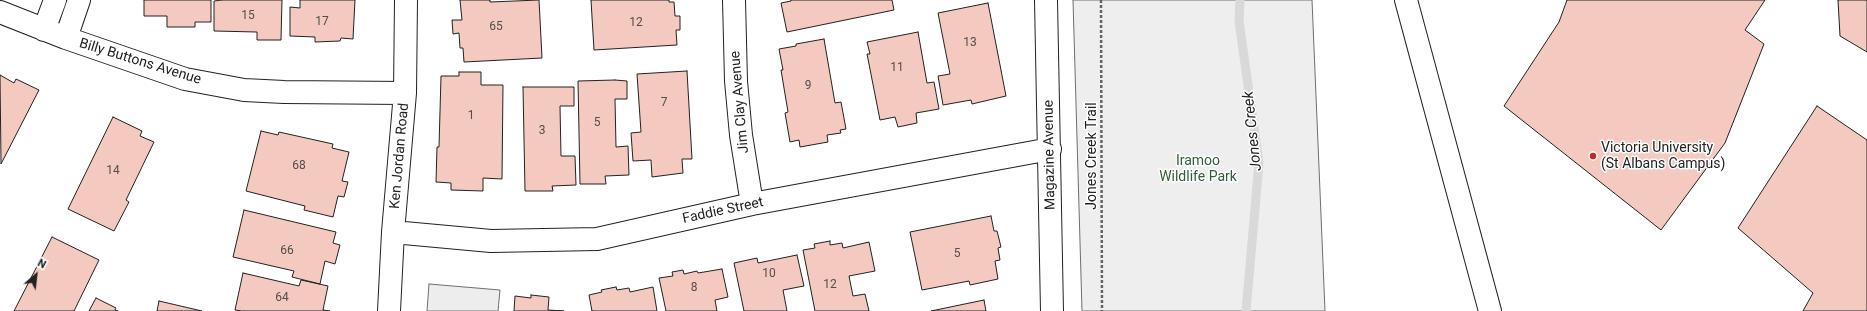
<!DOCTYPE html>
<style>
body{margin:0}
#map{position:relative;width:1867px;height:311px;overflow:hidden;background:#fff;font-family:Roboto,sans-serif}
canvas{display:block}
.north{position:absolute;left:16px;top:255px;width:40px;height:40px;-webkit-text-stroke:3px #fff;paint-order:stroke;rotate:28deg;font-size:11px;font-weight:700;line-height:16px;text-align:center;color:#222}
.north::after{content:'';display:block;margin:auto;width:14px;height:18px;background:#222;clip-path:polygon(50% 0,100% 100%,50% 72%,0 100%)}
</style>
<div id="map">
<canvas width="1867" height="311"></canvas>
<div class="north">N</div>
</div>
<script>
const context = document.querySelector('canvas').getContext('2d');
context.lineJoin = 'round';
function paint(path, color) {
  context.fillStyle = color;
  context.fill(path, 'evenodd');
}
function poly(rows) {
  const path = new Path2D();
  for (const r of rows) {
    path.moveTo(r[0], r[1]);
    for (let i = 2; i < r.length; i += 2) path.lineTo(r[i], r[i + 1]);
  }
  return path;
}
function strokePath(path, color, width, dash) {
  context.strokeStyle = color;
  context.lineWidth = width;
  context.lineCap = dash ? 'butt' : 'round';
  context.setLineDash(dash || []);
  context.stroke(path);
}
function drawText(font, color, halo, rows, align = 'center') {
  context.font = font + ' Roboto,sans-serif';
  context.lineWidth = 3;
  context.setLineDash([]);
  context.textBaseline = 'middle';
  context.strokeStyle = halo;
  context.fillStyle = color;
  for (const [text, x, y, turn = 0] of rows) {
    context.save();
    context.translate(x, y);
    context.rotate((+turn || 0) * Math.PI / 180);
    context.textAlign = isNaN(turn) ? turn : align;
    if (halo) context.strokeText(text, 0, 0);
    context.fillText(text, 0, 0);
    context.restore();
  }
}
const green = poly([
 [1073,0,1312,0,1325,311,1082,311,1073,0]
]);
const parking = poly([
 [429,284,500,290,498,311,427,311,429,284]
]);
const stream = poly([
 [1240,0,1239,21,1259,163,1246,311]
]);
const building = poly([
 [144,0,211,0,211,22,195,22,195,27,167,27,167,16,144,16,144,0],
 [222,0,282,0,281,40,257,40,257,32,214,31,214,1,222,0],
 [300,0,355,0,353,39,341,38,340,41,315,42,315,37,290,36,290,7,300,8,300,0],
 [460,0,490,0,490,2,539,0,542,58,464,62,463,48,460,48,459,33,453,34,452,20,462,20,460,0],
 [591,0,669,0,669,2,674,2,675,16,680,16,680,30,676,30,677,45,594,50,591,0],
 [791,0,892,0,894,10,787,32,781,3,791,1,791,0],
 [1567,0,1765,0,1745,30,1764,44,1725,143,1661,230,1504,106,1559,22,1567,0],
 [1838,0,1867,0,1867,52,1840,36,1838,0],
 [988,3,1006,96,972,104,971,100,943,105,938,76,950,74,938,13,988,3],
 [918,32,927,83,934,82,939,109,916,113,917,123,898,127,895,117,880,120,867,54,870,54,867,42,918,32],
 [824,39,835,103,841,102,846,129,840,130,841,133,827,135,828,142,800,147,799,140,790,142,785,113,788,112,781,70,783,70,779,49,796,46,796,44,824,39],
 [687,71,692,159,682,159,683,173,652,177,651,160,633,161,631,133,641,132,637,74,687,71],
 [459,72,481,72,481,85,503,85,502,179,483,178,483,191,451,190,451,183,436,182,437,147,439,147,441,76,459,76,459,72],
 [0,75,14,83,16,79,39,90,1,164,0,75],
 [615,80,627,81,627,99,615,99,616,147,628,146,629,175,605,176,606,184,580,184,578,81,615,80],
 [523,87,574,87,574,106,560,106,561,156,575,156,576,185,552,186,553,191,525,191,523,87],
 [1817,106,1867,140,1867,311,1803,311,1813,293,1738,228,1817,106],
 [113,117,142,131,140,136,154,142,126,200,129,202,114,231,68,209,113,117],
 [261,131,278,135,279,132,333,144,332,148,349,152,342,181,348,182,344,197,338,196,333,217,304,210,305,206,246,191,261,131],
 [244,210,336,232,333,243,340,245,335,264,325,261,320,284,292,277,294,271,233,257,244,210],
 [991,216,994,231,997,231,1001,247,998,248,1000,260,995,261,998,279,970,285,969,281,922,290,910,232,991,216],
 [52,237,99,260,74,311,14,311,52,237],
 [830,241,830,245,842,243,843,248,869,242,875,271,849,276,853,296,865,294,869,311,815,311,803,250,815,248,814,244,830,241],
 [797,255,804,286,783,290,787,311,744,311,734,263,757,258,758,263,797,255],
 [722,269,728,297,715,300,717,311,666,311,659,278,673,276,672,272,683,270,684,274,697,271,698,273,722,269],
 [243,273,299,286,301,280,328,286,323,310,330,311,242,311,235,310,243,273],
 [616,287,617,290,629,288,630,292,653,287,657,311,592,311,589,295,602,292,601,290,616,287],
 [531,295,549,297,548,310,564,311,514,311,515,296,531,298,531,295],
 [96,298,116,308,115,310,118,311,89,311,96,298],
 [984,300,986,311,931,311,984,300],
 [159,301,202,311,157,311,159,301]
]);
const path = poly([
 [1101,0,1102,311]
]);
const minor = poly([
 [734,0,736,81,741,135,752,204],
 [1046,0,1052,311],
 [1406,0,1490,311],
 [0,12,66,38,185,79,244,90,284,92,405,93],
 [44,30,55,0],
 [66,38,79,0],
 [393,232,491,241,597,239,752,204,1050,149],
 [389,311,393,232,405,93,406,0]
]);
const markers = [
 [1593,156,4,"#c62828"]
];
const numberNames = [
 ["15",248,16],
 ["17",322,22],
 ["12",636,23],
 ["65",496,27],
 ["13",970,43],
 ["11",897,68],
 ["9",808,86],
 ["7",664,103],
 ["1",471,116],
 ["5",597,123],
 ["3",542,131],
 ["68",299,166],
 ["14",113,171],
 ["66",287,251],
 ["5",957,254],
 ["10",769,274],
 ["12",830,285],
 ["8",694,288],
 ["64",282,298]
];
const streetNames = [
 ["Billy Buttons Avenue",140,62,17],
 ["Jim Clay Avenue",740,102,-95],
 ["Magazine Avenue",1050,155,-91],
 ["Ken Jordan Road",400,156,-85],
 ["Jones Creek Trail",1092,156,-90],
 ["Faddie Street",723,211,-12]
];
const poiNames = [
 ["Victoria University",1601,148],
 ["(St Albans Campus)",1601,164]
];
const parkNames = [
 ["Iramoo",1198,161],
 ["Wildlife Park",1198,177]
];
const waterNames = [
 ["Jones Creek",1253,131,-96]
];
paint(green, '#eee');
strokePath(green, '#6f6f6f', 1);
paint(parking, '#ededed');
strokePath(parking, '#6f6f6f', 1);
strokePath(stream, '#d9d9d9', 9);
paint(building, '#f3c9c0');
strokePath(building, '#222', 1);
strokePath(minor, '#222', 24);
strokePath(path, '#646464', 2.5, [3, 2]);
strokePath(minor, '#fff', 22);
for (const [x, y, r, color] of markers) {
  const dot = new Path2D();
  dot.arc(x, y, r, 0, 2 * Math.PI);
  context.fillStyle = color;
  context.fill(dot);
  strokePath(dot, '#fff', 1.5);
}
drawText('12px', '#564c4a', null, numberNames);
drawText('14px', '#222', '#fff', streetNames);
drawText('14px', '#222', '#fff', poiNames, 'left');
drawText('14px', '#2f5e38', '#fff', parkNames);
drawText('italic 15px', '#222', '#fff', waterNames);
</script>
